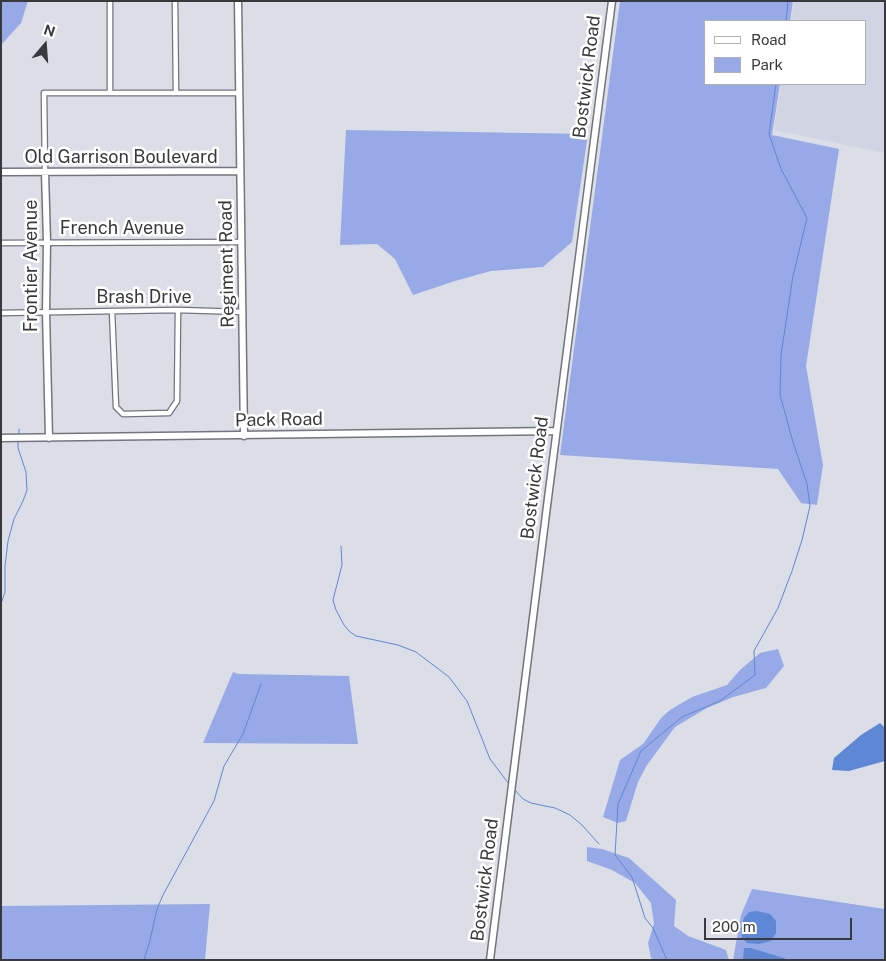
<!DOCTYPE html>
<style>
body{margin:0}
#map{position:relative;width:886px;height:961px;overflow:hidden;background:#dbdee6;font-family:"Public Sans",sans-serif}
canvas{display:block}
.frame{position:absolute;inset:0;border:2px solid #38393c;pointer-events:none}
.legend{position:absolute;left:704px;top:20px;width:162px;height:65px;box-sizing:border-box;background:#fff;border:1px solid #afb0b1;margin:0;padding:6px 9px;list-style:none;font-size:15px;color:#38393c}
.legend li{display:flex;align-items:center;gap:10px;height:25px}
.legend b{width:25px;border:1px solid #afb0b1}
.north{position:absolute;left:20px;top:20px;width:50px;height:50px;-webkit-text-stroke:4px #fff;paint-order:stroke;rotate:18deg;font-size:14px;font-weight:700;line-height:20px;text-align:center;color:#38393c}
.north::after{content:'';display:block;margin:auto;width:18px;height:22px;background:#38393c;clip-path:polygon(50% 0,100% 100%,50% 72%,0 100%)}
.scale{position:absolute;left:704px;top:918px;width:148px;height:22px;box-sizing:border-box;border:2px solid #38393c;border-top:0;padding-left:6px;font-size:15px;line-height:18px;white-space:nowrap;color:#38393c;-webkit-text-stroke:4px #fff;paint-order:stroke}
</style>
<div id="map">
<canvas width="886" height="961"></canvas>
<div class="frame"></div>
<ul class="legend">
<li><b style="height:6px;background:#fff"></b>Road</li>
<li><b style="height:14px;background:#98a9e7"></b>Park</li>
</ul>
<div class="north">N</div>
<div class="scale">200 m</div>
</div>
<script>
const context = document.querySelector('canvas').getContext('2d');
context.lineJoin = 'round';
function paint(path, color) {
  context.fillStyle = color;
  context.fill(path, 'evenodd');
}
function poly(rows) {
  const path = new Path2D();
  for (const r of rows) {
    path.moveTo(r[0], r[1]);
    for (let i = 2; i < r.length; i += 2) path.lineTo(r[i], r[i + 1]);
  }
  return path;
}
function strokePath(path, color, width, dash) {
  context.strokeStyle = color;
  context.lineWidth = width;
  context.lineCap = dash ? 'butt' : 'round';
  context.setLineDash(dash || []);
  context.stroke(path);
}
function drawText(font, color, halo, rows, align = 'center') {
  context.font = font + ' "Public Sans",sans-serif';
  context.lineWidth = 5;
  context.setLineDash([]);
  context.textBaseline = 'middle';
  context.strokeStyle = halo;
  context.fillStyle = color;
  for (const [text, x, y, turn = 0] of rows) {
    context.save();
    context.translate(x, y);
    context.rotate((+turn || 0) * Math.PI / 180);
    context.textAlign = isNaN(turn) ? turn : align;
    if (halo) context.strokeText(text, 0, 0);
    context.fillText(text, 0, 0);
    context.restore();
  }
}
const built = poly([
 [794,1,885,1,885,153,774,130,781,84,865,84,865,21,791,21]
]);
const green = poly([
 [1,1,28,1,21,23,1,45],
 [620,1,793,1,790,21,705,21,705,84,780,84,772,135,839,149,806,366,823,465,817,505,801,503,778,469,560,455],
 [346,130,588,134,572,242,543,267,491,271,455,281,413,295,395,259,377,244,340,245],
 [778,649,784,666,766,688,733,697,707,708,675,727,647,765,638,782,626,821,618,823,603,817,620,760,643,744,661,718,670,710,692,697,727,685,740,670,760,653],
 [233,672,239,674,349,676,358,744,203,743],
 [587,847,602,849,629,858,676,900,674,926,688,936,726,950,729,960,654,960,651,958,648,943,654,924,651,903,635,883,612,870,587,861],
 [752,889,885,909,885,960,733,960,741,915],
 [210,904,205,960,1,960,1,906]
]);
const water = poly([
 [880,723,885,728,885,761,849,771,832,770,834,758,861,735],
 [757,911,770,914,776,921,776,933,771,941,759,944,747,943,742,938,741,928,744,918,749,912],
 [744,948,751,948,790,960,743,960]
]);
const stream = poly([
 [786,21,788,1],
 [19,436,19,429],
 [341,546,342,565,333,600,336,610,344,625,350,632,356,636,398,645,416,652,449,677,467,701,490,759,509,784],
 [1,604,5,592,5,566,8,541,14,519,23,501,27,490,26,472,18,448,18,440],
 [515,790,523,799,531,803,555,808,570,815,582,825,599,844],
 [144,960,150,940,157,909,163,895,214,801,224,766,243,734,261,684],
 [668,960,666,958,653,928,645,918,632,877,615,855,618,804,641,751,682,717,720,701,755,675,754,651,778,608,792,571,802,540,810,506,807,484,793,442,780,395,781,355,793,276,807,218,781,169,769,134,776,84]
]);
const street = poly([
 [110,1,110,93],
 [175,1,176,93],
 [45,172,44,93,239,93],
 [1,243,242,242],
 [112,311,116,407,123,414,169,413,177,401,178,310],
 [1,313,178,310,243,312]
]);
const secondary = poly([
 [238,1,244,436],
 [1,172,240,171],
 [45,172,47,242,46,312,49,438],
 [1,438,556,431],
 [490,960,547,506,612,1]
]);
const streetNames = [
 ["Bostwick Road",587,77,-83],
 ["Old Garrison Boulevard",121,157],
 ["French Avenue",122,228],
 ["Regiment Road",227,264,-91],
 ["Frontier Avenue",31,266,-90],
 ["Brash Drive",144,297],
 ["Pack Road",279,420,-1],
 ["Bostwick Road",535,478,-83],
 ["Bostwick Road",485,880,-83]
];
paint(built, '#d0d4e3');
paint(green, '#98a9e7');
paint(water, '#5e87d5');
strokePath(stream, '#5e87d5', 1);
strokePath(street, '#73757c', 7);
strokePath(secondary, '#73757c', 9);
strokePath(street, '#fff', 4.5);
strokePath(secondary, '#fff', 6);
drawText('18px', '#38393c', '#fff', streetNames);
</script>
